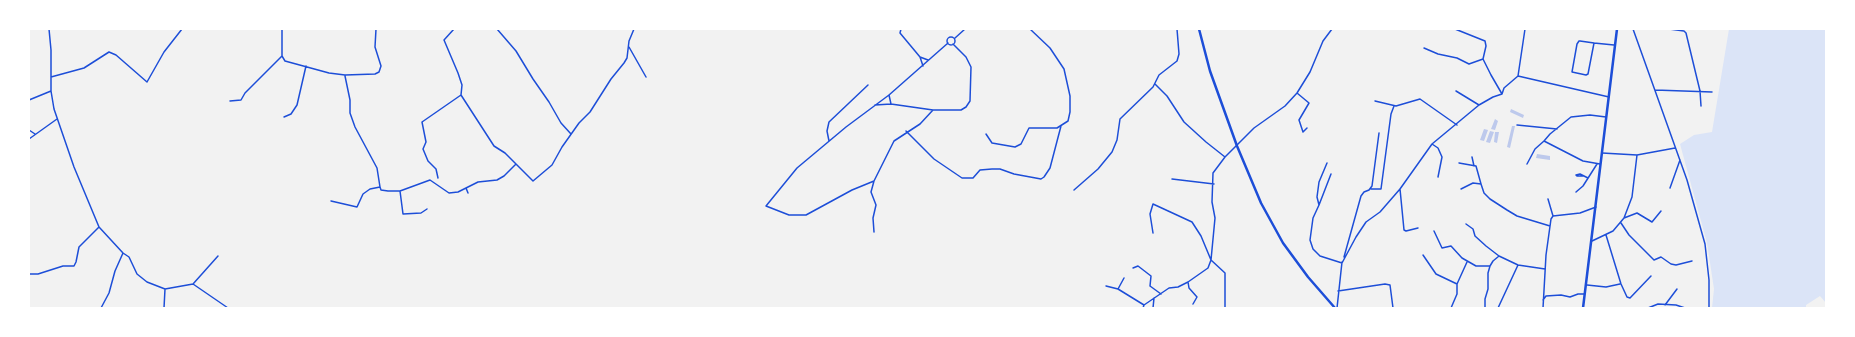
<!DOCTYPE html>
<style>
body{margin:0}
#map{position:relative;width:1855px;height:337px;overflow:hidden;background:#f2f2f2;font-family:Rubik,sans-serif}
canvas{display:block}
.frame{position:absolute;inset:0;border:30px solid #fff;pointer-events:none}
</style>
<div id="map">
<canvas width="1855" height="337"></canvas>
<div class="frame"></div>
</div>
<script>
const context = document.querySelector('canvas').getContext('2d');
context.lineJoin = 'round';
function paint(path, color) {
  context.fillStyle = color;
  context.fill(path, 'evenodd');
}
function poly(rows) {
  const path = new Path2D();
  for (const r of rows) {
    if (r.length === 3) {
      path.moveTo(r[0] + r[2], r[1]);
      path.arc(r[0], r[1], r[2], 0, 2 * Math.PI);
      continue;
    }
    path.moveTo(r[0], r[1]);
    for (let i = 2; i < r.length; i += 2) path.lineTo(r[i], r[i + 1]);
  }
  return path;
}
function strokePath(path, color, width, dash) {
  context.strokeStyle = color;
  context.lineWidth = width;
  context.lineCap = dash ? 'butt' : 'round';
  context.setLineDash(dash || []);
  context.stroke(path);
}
const green = poly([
 [1729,29,1825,29,1826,303,1820,296,1806,305,1806,308,1712,308,1714,289,1707,243,1680,144,1694,135,1712,132]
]);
const building = poly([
 [1511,109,1524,115,1523,118,1510,112],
 [1495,119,1498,121,1495,130,1491,129],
 [1512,126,1515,126,1510,148,1507,147],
 [1484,129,1488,130,1484,141,1480,140],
 [1490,131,1494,132,1490,143,1486,142],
 [1495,132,1499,132,1497,143,1494,142],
 [1537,154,1550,156,1550,160,1536,158]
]);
const minor = poly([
 [49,29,51,50,51,91,54,109,74,167,99,227,123,253,129,257,137,274,147,282,165,289,193,284,228,308],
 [282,29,282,56,285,61,329,73,345,75,375,74,379,72,381,66,375,47,376,29],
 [497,29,516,51,533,79,549,102,561,123,571,134],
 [901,29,900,33,920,57,923,66],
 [1455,29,1485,41,1486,46,1483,59],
 [1633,29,1687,180,1705,244,1709,280,1709,308],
 [1669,29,1684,31,1686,33,1700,91,1701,106],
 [951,41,4],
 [955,38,965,29],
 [1594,43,1588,74,1586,75,1572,72,1577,44,1579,41,1580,41,1594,43,1614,45],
 [629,47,646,77],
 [1424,48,1438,54,1457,58,1469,64,1483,59,1491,75,1502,94],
 [920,57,928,60],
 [345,76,350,100,350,113,355,127,377,168,380,187],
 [1518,76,1525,29],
 [51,77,84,68,109,52,116,55,147,82,164,52,182,29],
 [1155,84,1167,96,1184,122,1206,142,1225,157],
 [1655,90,1712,92],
 [1456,91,1479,105],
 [1297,93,1309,103,1299,120,1303,132,1307,128],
 [461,95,494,146,505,153,533,181,552,165,562,147,579,123,590,112,611,79,624,63,627,58,629,41,634,29],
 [889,95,891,104],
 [29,100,51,91],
 [230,101,241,100,245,93,282,56],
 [1375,101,1396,106,1420,99,1457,125],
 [875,105,891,104,933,110,961,110,966,107,970,101,971,67,966,57,953,44],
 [284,117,291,114,297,105,306,66],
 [1517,125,1557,129],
 [29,130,35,134],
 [906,131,934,159,962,178,973,178,980,170,992,169,1000,169,1014,174,1041,179,1044,177,1050,168,1061,126],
 [986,134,992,143,1015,147,1021,144,1029,128,1057,128,1068,121,1070,112,1070,96,1064,69,1050,48,1030,29],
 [29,139,57,119],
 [829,141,827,131,829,122,868,85],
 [1544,141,1550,134,1571,117,1590,115,1606,117],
 [1432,144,1438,148,1442,157,1438,177],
 [1602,153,1637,155,1675,148],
 [1472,157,1474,166],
 [1327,163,1319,182,1317,197,1319,205,1313,218,1310,240,1313,249,1320,256,1342,263,1356,237,1366,222,1380,212,1400,189,1432,144,1479,105,1493,97,1502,94,1504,88,1518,76,1609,97],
 [1459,163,1476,166,1481,184],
 [1527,164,1535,149,1544,141,1583,161,1600,164],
 [1576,175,1580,174,1588,178],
 [1576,175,1577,176,1583,176],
 [438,178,436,169,428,161,423,149,426,142,422,122,461,95,462,85,458,73,444,40,454,29],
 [1172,179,1214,184],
 [874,181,852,190,806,215,789,215,766,206,797,168,846,127,889,95,948,43],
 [466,188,468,193],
 [1670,188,1680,160],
 [1371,189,1381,189,1391,114,1394,106],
 [1400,189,1404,230,1406,231,1418,228],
 [1461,189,1473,183,1481,184,1484,193,1490,199,1507,210,1517,216,1550,226],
 [1074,190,1098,169,1112,152,1117,140,1120,119,1153,87,1159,75,1177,61,1179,54,1177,29],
 [400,191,403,214,421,213,427,209],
 [1576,192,1583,186,1597,164],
 [1548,199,1553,216],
 [331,201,357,207,363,194,370,189,380,187,381,190,388,191,400,191,430,180,449,193,458,192,478,182,497,180,504,176,516,164],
 [1319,205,1331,174],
 [1624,218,1637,213,1652,222,1661,211],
 [1621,223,1629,235,1654,260,1661,257,1671,264,1676,265,1692,261],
 [1466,224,1473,229,1475,236,1486,246,1499,256],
 [1434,231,1442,248,1451,246,1462,258,1476,266,1490,266,1493,261,1499,256,1518,265,1545,269],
 [874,232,873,218,876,205,871,192,874,181,894,141,920,124,933,110],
 [1153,233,1150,214,1153,204,1192,222,1201,236,1211,260,1225,273,1225,308],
 [1606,235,1621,284,1627,297,1630,298,1651,276],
 [1592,241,1613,231,1624,218,1632,197,1637,155],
 [1423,255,1436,274,1457,284,1457,294,1451,308],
 [1344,257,1361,196,1364,192,1369,190,1372,186,1379,133],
 [1133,268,1138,266,1151,276,1150,286,1161,294],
 [29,274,38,274,63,266,74,266,76,262,79,247,99,227],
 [193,284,218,256],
 [1457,284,1467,262],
 [1587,285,1606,287,1620,284],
 [1106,286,1118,289,1144,305],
 [1118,289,1124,278],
 [1338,291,1385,284,1390,285,1393,308],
 [1543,300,1546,296,1561,295,1570,297,1578,294,1584,294],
 [1193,304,1197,297,1189,288,1188,282,1208,268,1211,260,1215,218,1212,202,1213,173,1225,157,1254,128,1285,106,1297,93,1310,72,1323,41,1332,29],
 [1665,305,1677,289],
 [101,308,109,293,115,271,123,253],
 [164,308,165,289],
 [1143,308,1144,305,1169,288,1178,287,1188,282],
 [1153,308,1154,298],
 [1337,308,1342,262],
 [1485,308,1485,299,1488,289,1488,273,1490,266],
 [1498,308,1518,265],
 [1543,308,1546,255,1551,219,1553,216,1580,213,1596,207],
 [1648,308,1658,304,1676,305,1685,308]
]);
const trunk = poly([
 [1199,29,1210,71,1237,146,1261,203,1283,243,1308,277,1335,308],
 [1583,308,1617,29]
]);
paint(green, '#dbe4f7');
paint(building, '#bdc9ec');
strokePath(minor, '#1d4ed8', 1.5);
strokePath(trunk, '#1d4ed8', 2.5);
</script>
